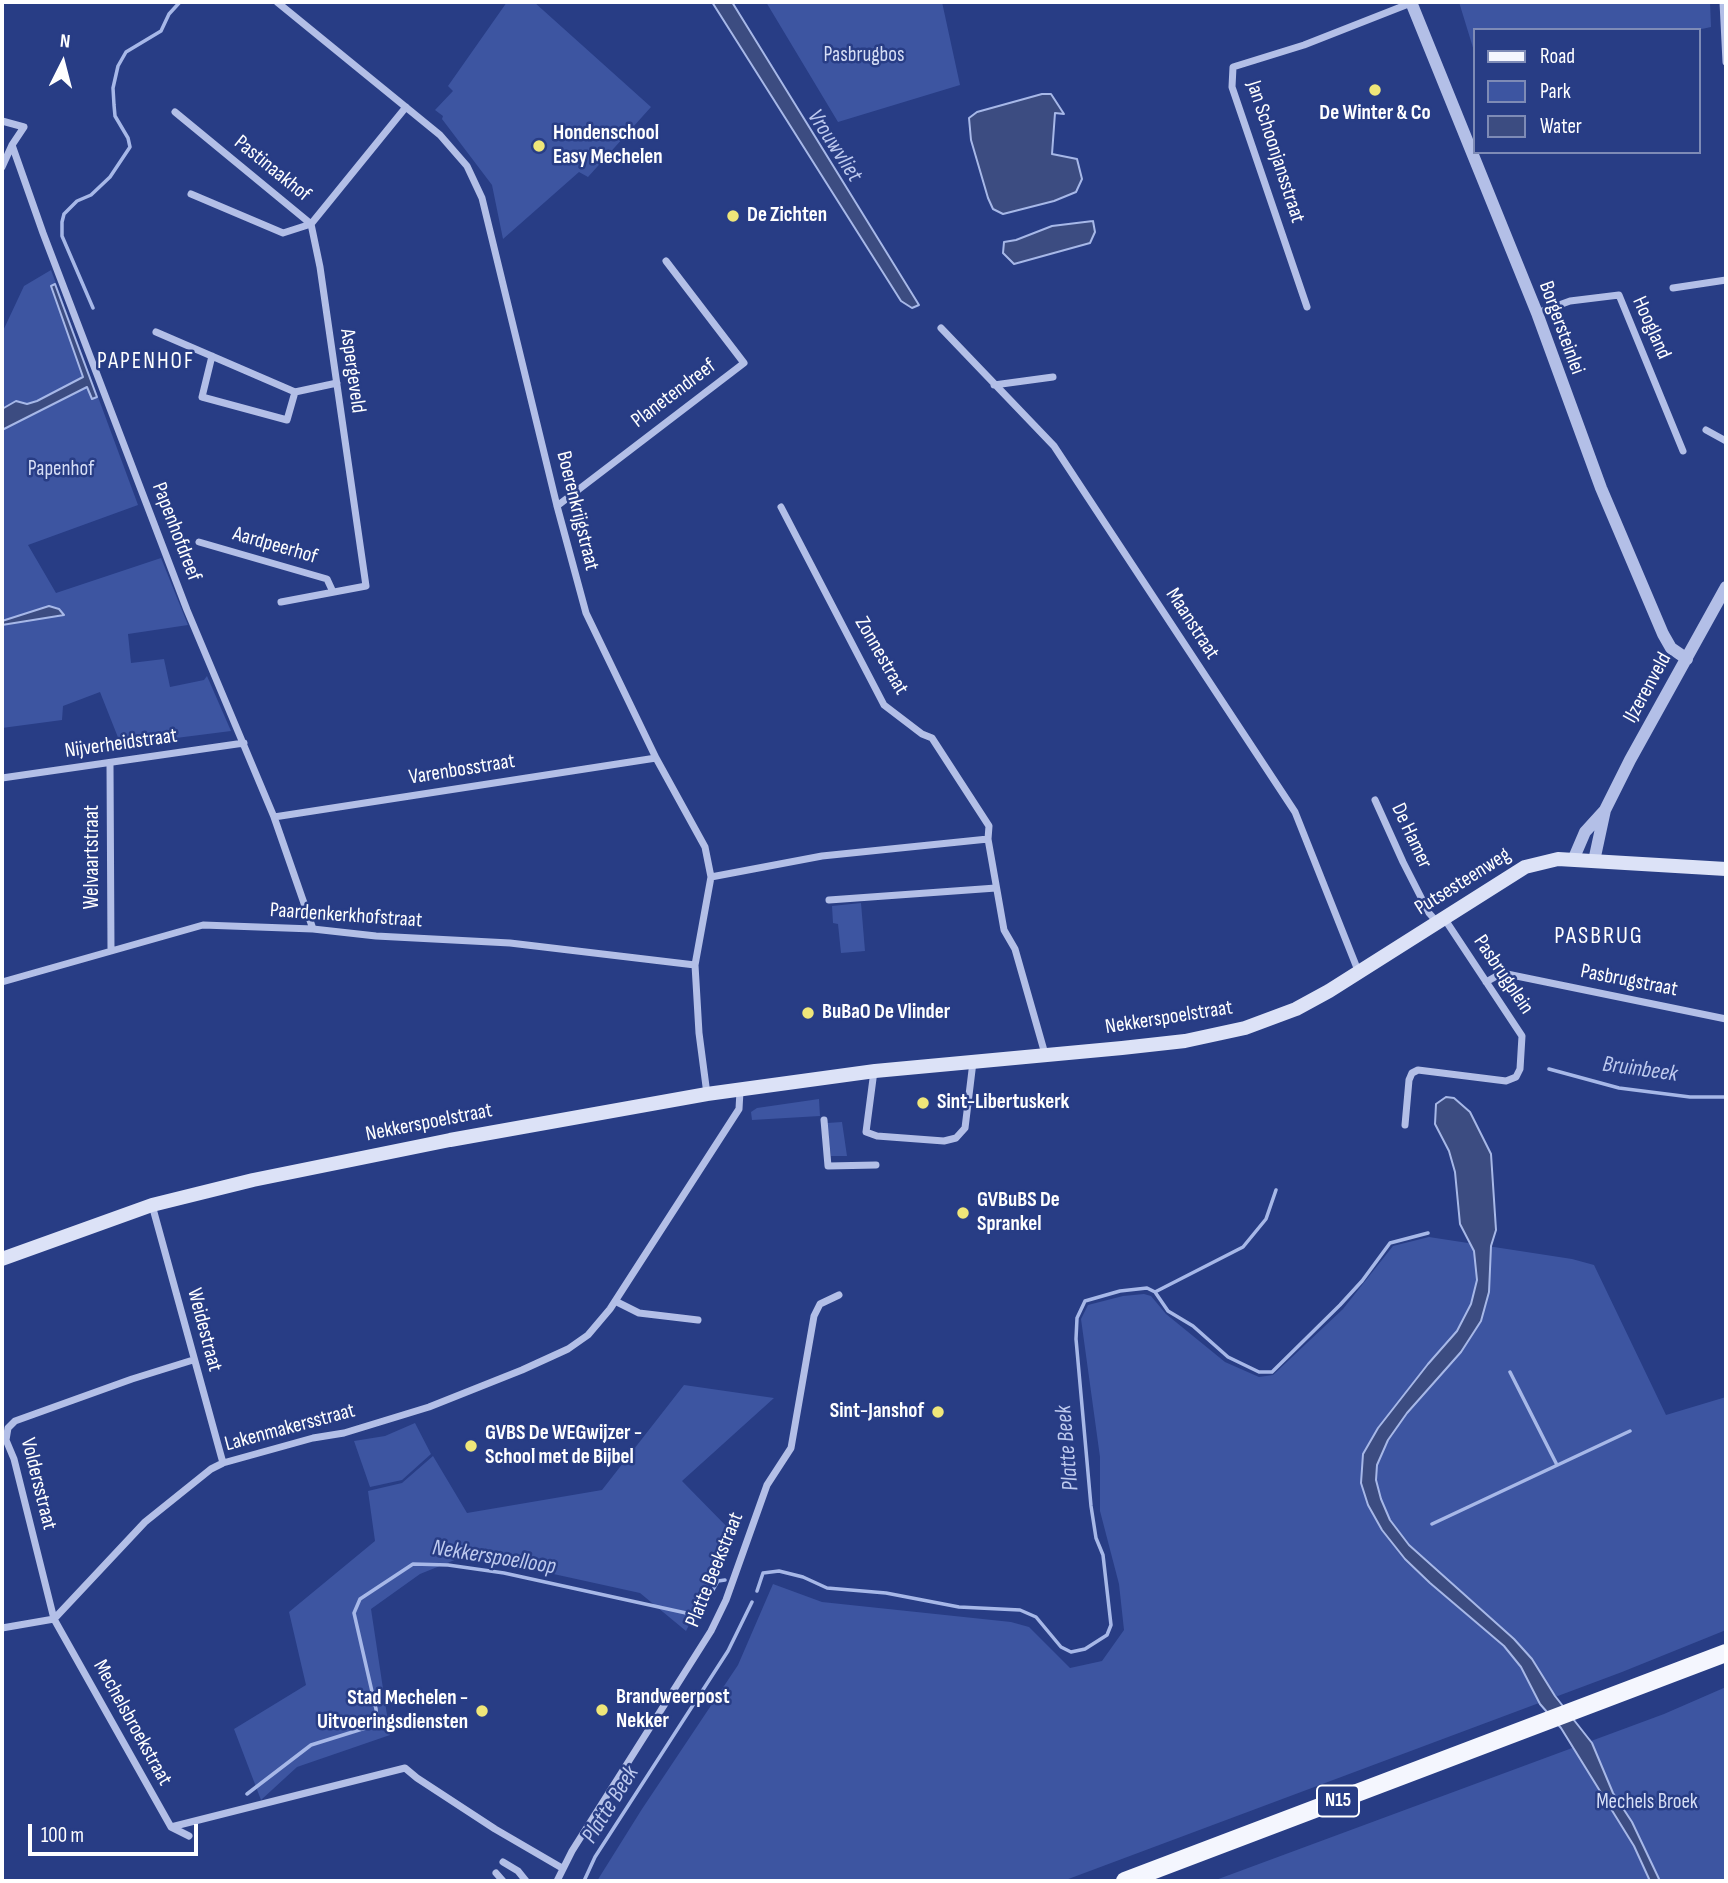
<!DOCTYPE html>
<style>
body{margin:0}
#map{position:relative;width:1728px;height:1883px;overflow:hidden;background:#283d85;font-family:"Sofia Sans Condensed",sans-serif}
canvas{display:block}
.frame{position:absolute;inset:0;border:4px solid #fff;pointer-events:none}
.legend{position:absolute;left:1473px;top:28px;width:228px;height:126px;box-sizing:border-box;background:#283d85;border:2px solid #7e8bb6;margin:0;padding:9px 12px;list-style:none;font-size:21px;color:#fff}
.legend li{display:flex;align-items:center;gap:14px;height:35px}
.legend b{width:35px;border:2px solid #7e8bb6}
.north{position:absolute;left:28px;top:28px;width:70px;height:70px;-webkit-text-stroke:5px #283d85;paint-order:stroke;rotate:6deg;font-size:19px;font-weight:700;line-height:28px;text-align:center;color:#fff}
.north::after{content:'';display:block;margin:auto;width:24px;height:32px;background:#fff;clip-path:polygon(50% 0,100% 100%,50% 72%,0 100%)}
.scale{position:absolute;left:28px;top:1824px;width:170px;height:32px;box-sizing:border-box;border:4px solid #fff;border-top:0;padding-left:9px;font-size:21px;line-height:24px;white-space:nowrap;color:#fff;-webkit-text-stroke:5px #283d85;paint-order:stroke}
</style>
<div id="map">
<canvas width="1728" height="1883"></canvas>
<div class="frame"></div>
<ul class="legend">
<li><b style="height:9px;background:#f4f6fe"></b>Road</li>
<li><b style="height:19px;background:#3d55a1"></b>Park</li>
<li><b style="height:19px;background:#3c4c81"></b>Water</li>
</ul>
<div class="north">N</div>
<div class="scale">100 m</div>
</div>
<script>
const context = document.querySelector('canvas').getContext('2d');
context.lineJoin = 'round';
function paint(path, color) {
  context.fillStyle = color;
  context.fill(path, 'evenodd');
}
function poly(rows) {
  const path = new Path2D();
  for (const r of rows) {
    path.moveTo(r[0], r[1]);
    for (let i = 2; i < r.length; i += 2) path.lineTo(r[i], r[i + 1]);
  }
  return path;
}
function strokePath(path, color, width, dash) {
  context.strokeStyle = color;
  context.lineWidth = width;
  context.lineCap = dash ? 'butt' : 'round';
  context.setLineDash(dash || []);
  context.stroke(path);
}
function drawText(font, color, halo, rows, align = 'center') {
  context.font = font + ' "Sofia Sans Condensed",sans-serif';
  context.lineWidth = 5;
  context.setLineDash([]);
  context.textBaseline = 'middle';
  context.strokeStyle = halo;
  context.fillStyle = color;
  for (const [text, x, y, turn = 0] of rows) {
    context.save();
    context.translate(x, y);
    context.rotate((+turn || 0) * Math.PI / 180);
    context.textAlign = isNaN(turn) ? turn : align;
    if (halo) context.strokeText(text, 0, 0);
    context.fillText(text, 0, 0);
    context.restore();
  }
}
const green = poly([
 [507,2,534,2,651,107,588,177,579,172,503,239,492,185,442,119,443,116,435,110,453,91,448,86],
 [766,2,942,2,960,85,838,122],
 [1459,2,1710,2,1711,27,1697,30,1474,30,1474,51],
 [51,270,138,505,28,545,56,593,161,558,188,625,128,634,131,663,164,659,170,687,204,680,207,676,231,731,121,745,100,692,63,706,62,720,2,728,2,333,24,286],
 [861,903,865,951,841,953,838,924,833,923,832,906],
 [819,1099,820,1116,752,1120,751,1112,757,1108],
 [842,1122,847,1156,831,1156,827,1123],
 [1429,1237,1572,1259,1594,1265,1666,1415,1726,1397,1726,1630,1622,1672,1063,1881,597,1881,642,1809,738,1665,773,1584,822,1602,1011,1622,1029,1627,1070,1668,1102,1661,1124,1630,1119,1584,1100,1511,1100,1457,1081,1319,1088,1305,1123,1296,1144,1294,1151,1296,1166,1314,1225,1362,1259,1377,1273,1375,1343,1309,1393,1246],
 [684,1385,774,1398,682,1481,734,1534,686,1631,640,1593,467,1555,420,1574,371,1609,390,1735,297,1767,261,1800,234,1729,306,1685,289,1612,375,1541,368,1491,402,1483,433,1456,467,1513,602,1490],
 [415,1423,431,1454,402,1480,370,1487,354,1441,385,1436],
 [1726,1687,1726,1881,1213,1881,1664,1714]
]);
const water = poly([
 [712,2,732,2,919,305,912,308,901,301,712,2],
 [1042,94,1051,94,1064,114,1055,113,1052,154,1077,159,1082,179,1076,192,1054,201,1003,214,993,209,988,198,971,140,969,118,977,112,1042,94],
 [1093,221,1095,232,1090,243,1014,264,1003,253,1004,242,1016,240,1052,226,1093,221],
 [55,284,97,397,92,399,87,387,2,430,2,409,16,401,27,404,37,401,83,377,51,286,55,284],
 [49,606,59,609,64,615,2,625,2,621,49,606],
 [1446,1097,1454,1098,1470,1112,1491,1154,1496,1230,1491,1246,1489,1292,1481,1321,1461,1352,1407,1413,1388,1440,1377,1465,1376,1480,1381,1499,1390,1520,1409,1545,1514,1639,1532,1659,1555,1696,1592,1743,1613,1793,1632,1822,1660,1881,1650,1881,1634,1846,1561,1728,1540,1704,1521,1667,1504,1646,1430,1583,1405,1559,1382,1530,1368,1505,1361,1483,1363,1454,1378,1428,1428,1364,1457,1331,1471,1304,1477,1280,1474,1251,1460,1224,1455,1172,1449,1151,1435,1124,1436,1104,1446,1097]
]);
const stream = poly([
 [93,308,62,236,62,222,64,214,77,201,91,195,110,177,130,147,128,138,115,116,114,105,113,88,118,66,126,52,161,31,169,14,180,2],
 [1549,1069,1619,1088,1690,1097,1726,1097],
 [1155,1292,1243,1247,1266,1219,1276,1190],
 [1510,1372,1557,1465],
 [1432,1524,1630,1431],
 [757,1591,763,1573,779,1571,803,1577,827,1588,886,1593,959,1607,1020,1610,1036,1617,1061,1647,1071,1652,1085,1649,1107,1635,1111,1625,1103,1555,1096,1538,1091,1506,1076,1339,1077,1318,1085,1301,1120,1291,1147,1288,1155,1292,1168,1311,1193,1326,1228,1357,1259,1372,1272,1372,1340,1305,1362,1281,1390,1243,1428,1233],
 [247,1794,311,1745,375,1725,377,1720,376,1709,354,1613,360,1599,413,1564,448,1565,504,1573,686,1613,697,1611,705,1604,718,1581,725,1580],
 [584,1881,595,1857,728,1651,752,1602]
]);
const minor = poly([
 [277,2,440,135,467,166,482,198,557,506,586,613,656,758,705,847,711,877,695,965,699,1033,707,1094],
 [1723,2,1726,62],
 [175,112,311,224],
 [2,121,24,127,12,145,2,167],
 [12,145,43,233,187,610,274,817,313,929],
 [191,194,283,233,311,224],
 [1673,288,1726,280],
 [1307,307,1232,87,1233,67,1304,45,1411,3],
 [1537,313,1570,301,1619,295,1683,451],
 [941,328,1054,446,1295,812,1359,973],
 [156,332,295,392,337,383],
 [212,356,202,397,287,420,295,392],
 [994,385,1053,377],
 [1706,430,1726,441],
 [557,506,744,363,666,261],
 [781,507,884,705,922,734,932,738,989,826,988,839,1004,930,1015,949,1045,1054],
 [199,542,327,579,333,592],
 [281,602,366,586,320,267,311,224,406,107],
 [110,764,111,951],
 [2,778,244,743],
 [1375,800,1403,862,1429,913,1437,922],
 [274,817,656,758],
 [711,877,822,856,988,839],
 [829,900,996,888],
 [2,982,203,925,313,929,376,936,510,943,695,965],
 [1486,982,1502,973,1726,1019],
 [874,1071,866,1132,877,1136,944,1141,956,1138,965,1128,973,1062],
 [824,1120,828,1166,876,1165],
 [1405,1125,1409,1080,1412,1073,1418,1070,1506,1081,1516,1077,1520,1069,1522,1036,1444,918],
 [152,1205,223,1463],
 [615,1301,639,1313,698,1320],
 [2,1628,54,1619,145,1522,211,1469,223,1463,313,1438,344,1433,429,1407,522,1370,568,1349,588,1335,610,1309,739,1109,740,1091],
 [171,1827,405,1768,417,1778,495,1829,562,1868],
 [189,1836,171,1827,54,1619,14,1459,6,1440,8,1428,15,1421,132,1379,193,1360],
 [503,1862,518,1871,526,1881],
 [496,1873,503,1881],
 [557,1881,572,1851,711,1631,726,1600,767,1485,791,1448,814,1316,820,1304,839,1295]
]);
const tertiary = poly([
 [1411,2,1537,313,1601,488,1663,634,1671,648,1687,659],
 [1573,860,1585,832,1605,810],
 [1594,861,1605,810,1630,760,1726,587]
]);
const secondary = poly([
 [2,1259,152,1205,253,1180,450,1140,707,1094,875,1071,1122,1048,1185,1041,1245,1028,1296,1009,1329,991,1525,867,1558,859,1726,869]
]);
const primary = poly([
 [1125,1881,1726,1653]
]);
const markers = [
 [1375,90,7,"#efe679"],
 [539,146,7,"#efe679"],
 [733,216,7,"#efe679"],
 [808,1013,7,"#efe679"],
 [923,1103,7,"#efe679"],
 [963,1213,7,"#efe679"],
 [938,1412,7,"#efe679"],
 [471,1446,7,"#efe679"],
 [602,1710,7,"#efe679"],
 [482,1711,7,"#efe679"]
];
const shields = [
 [1338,1801,42]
];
const shieldNames = [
 ["N15",1338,1801]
];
const parkNames = [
 ["Pasbrugbos",864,56],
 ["Papenhof",61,470],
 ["Mechels Broek",1647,1803]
];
const poiNames = [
 ["De Winter & Co",1375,114,"center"],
 ["Hondenschool",553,134],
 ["Easy Mechelen",553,158],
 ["De Zichten",747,216],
 ["BuBaO De Vlinder",822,1013],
 ["Sint-Libertuskerk",937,1103],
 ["GVBuBS De",977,1201],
 ["Sprankel",977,1225],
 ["Sint-Janshof",924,1412,"right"],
 ["GVBS De WEGwijzer -",485,1434],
 ["School met de Bijbel",485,1458],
 ["Brandweerpost",616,1698],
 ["Nekker",616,1722],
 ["Stad Mechelen -",468,1699,"right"],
 ["Uitvoeringsdiensten",468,1723,"right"]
];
const streetNames = [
 ["Jan Schoonjansstraat",1275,152,72],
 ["Pastinaakhof",272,169,39],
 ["Borgersteinlei",1561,328,70],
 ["Hoogland",1651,328,66],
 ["Aspergeveld",352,371,82],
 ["Planetendreef",674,394,-37],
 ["Boerenkrijgstraat",577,511,76],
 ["Papenhofdreef",176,532,69],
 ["Aardpeerhof",275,546,16],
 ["Maanstraat",1192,624,57],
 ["Zonnestraat",881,656,60],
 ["IJzerenveld",1648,688,-61],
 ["Nijverheidstraat",121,744,-8],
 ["Varenbosstraat",462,770,-9],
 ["De Hamer",1411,836,65],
 ["Welvaartstraat",93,857,-90],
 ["Putsesteenweg",1463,882,-32],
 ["Paardenkerkhofstraat",346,916,4],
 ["Pasbrugplein",1503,975,56],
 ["Pasbrugstraat",1629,981,11],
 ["Nekkerspoelstraat",1169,1018,-9],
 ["Nekkerspoelstraat",429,1123,-11],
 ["Weidestraat",204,1330,75],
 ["Lakenmakersstraat",290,1428,-15],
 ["Voldersstraat",38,1484,76],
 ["Platte Beekstraat",715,1570,-68],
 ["Mechelsbroekstraat",132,1723,61]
];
const waterNames = [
 ["Vrouwvliet",834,146,57],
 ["Bruinbeek",1640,1070,8],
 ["Platte Beek",1068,1448,-95],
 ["Nekkerspoelloop",494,1558,9],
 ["Platte Beek",611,1805,-58]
];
const neighbourhoodNames = [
 ["PAPENHOF",146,362]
];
const quarterNames = [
 ["PASBRUG",1599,937]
];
paint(green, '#3d55a1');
paint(water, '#3c4c81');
strokePath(water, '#a7b8e8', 2);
strokePath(stream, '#a7b8e8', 3.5);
strokePath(minor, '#b3bfe7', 7);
strokePath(tertiary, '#b3bfe7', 12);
strokePath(secondary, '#dce2f7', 14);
strokePath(primary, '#f4f6fe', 18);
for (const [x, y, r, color] of markers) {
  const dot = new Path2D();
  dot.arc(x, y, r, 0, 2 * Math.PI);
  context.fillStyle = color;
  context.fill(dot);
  strokePath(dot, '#283d85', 2.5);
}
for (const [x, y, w] of shields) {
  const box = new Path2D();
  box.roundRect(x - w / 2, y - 15.5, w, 31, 5);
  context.fillStyle = '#283d85';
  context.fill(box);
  strokePath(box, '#fff', 2);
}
drawText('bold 19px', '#fff', null, shieldNames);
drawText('21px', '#d6def6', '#283d85', parkNames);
drawText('bold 21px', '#fff', '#283d85', poiNames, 'left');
drawText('21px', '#fff', '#283d85', streetNames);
drawText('italic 23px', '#becaef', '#283d85', waterNames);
context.letterSpacing = '2px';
drawText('23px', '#fff', '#283d85', neighbourhoodNames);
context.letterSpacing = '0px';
context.letterSpacing = '2px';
drawText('24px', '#fff', '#283d85', quarterNames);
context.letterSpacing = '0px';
</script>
